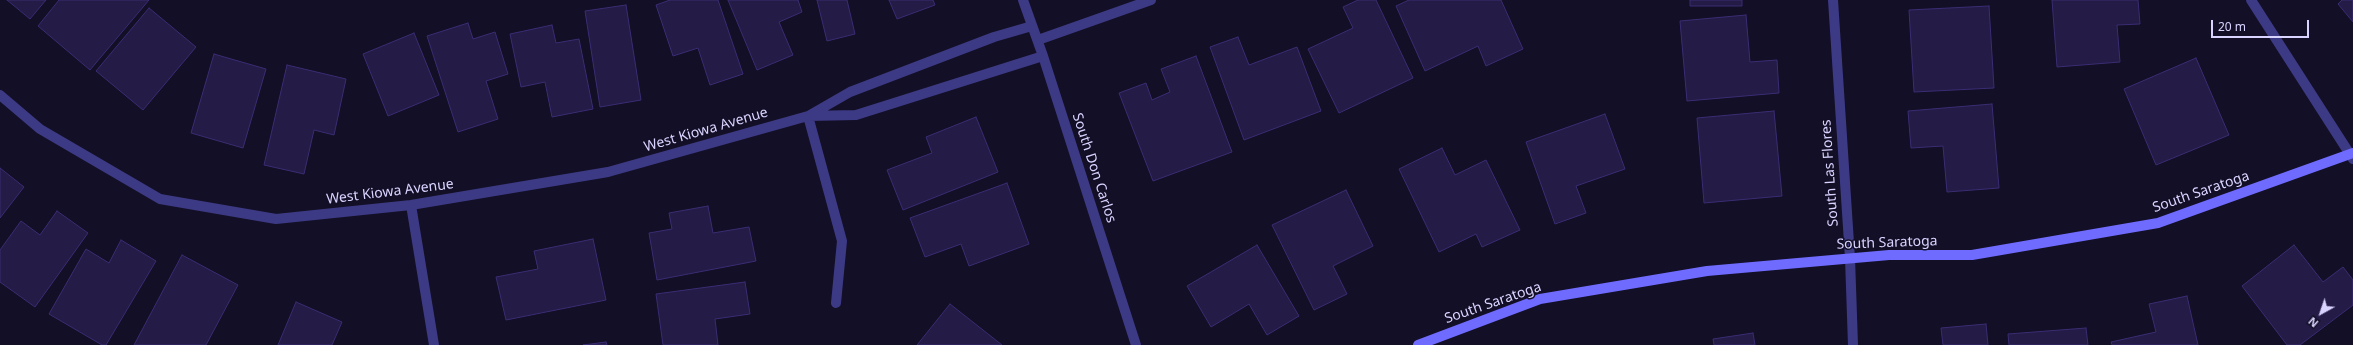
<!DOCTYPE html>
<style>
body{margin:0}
#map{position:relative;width:2353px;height:345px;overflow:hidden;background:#130f26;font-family:"Noto Sans",sans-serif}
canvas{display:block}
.north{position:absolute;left:2301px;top:293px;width:40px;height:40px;-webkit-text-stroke:3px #130f26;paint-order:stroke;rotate:220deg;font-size:11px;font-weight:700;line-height:16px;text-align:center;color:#d9d4ff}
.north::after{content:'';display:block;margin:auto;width:14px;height:18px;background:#d9d4ff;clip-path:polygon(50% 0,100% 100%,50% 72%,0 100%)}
.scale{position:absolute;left:2211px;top:20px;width:98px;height:18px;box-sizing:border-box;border:2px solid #d9d4ff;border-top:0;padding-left:5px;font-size:12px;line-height:14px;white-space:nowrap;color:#d9d4ff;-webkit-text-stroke:3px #130f26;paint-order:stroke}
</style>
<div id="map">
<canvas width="2353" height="345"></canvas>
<div class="north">N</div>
<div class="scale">20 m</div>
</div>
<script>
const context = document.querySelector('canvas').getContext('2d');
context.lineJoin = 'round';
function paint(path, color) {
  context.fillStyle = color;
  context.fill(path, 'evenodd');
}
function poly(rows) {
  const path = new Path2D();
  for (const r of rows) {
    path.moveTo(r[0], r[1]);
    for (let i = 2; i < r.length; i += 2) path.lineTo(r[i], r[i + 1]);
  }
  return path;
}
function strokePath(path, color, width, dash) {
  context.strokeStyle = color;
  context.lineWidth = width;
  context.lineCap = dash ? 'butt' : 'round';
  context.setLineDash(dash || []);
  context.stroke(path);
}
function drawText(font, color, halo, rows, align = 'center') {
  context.font = font + ' "Noto Sans",sans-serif';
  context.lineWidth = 3;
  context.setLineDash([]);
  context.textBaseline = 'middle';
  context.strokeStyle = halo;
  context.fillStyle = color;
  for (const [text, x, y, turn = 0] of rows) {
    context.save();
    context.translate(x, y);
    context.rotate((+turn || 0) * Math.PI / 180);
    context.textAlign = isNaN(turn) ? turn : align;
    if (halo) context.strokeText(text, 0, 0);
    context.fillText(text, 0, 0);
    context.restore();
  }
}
const building = poly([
 [7,0,46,0,30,19,7,0],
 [59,0,149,0,90,70,38,26,59,0],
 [670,0,718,0,743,74,710,85,698,48,673,56,656,5,670,0],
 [728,0,798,0,802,12,779,22,793,55,757,70,728,0],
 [817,0,847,0,855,34,827,41,817,0],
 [889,0,933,0,935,5,897,19,889,0],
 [1358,0,1376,0,1413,78,1339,113,1308,49,1353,28,1343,7,1358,0],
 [1409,0,1501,0,1523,49,1486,66,1478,46,1425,71,1396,6,1409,0],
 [1690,0,1742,0,1742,6,1690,6,1690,0],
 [2052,0,2138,0,2140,24,2117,25,2120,62,2057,67,2052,0],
 [2342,0,2353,0,2353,22,2338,4,2342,0],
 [626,5,641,100,600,107,585,11,626,5],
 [1989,6,1994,88,1914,92,1909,10,1989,6],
 [149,8,196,47,143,110,96,71,149,8],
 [1746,15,1750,62,1777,60,1779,93,1687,101,1680,21,1746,15],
 [468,23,473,39,495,32,508,74,486,81,498,119,458,132,427,36,468,23],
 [552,25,556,43,579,39,593,109,552,117,545,82,521,87,510,34,552,25],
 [414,33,439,95,388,116,363,54,414,33],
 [1238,37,1249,65,1297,47,1321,111,1244,140,1210,47,1238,37],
 [214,54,266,69,243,148,191,133,214,54],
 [1196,56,1232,152,1153,181,1119,93,1146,83,1152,100,1170,92,1161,69,1196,56],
 [2196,58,2229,135,2156,165,2124,89,2196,58],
 [287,65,346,79,334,135,314,130,304,174,264,165,287,65],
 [1992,104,1999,188,1947,192,1943,146,1911,148,1908,111,1992,104],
 [1774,111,1782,196,1704,203,1697,118,1774,111],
 [1605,114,1625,169,1576,186,1586,213,1555,224,1526,142,1605,114],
 [976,117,998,172,903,210,887,170,932,153,926,137,976,117],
 [1442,148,1455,175,1486,160,1520,230,1482,247,1476,234,1439,252,1399,169,1442,148],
 [0,168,24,187,0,218,0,168],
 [1007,183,1029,244,969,266,961,244,925,257,910,218,1007,183],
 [1346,190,1373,246,1333,266,1347,294,1314,310,1272,225,1346,190],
 [708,206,713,233,749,227,756,261,657,280,649,233,672,229,669,213,708,206],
 [57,211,88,233,35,307,0,282,0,250,21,221,40,235,57,211],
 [593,239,606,300,506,320,496,277,538,269,534,251,593,239],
 [121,240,156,261,106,345,102,345,49,314,86,249,109,263,121,240],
 [1257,245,1299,316,1267,335,1249,304,1211,327,1187,286,1257,245],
 [2294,245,2323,282,2343,267,2353,280,2353,305,2300,345,2287,345,2242,286,2294,245],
 [182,255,238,285,206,345,134,345,182,255],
 [745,282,750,314,715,319,718,345,663,345,656,294,745,282],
 [2187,296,2198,345,2112,345,2111,342,2156,332,2149,304,2187,296],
 [296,302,342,322,332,345,278,345,296,302],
 [950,304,1002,345,917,345,950,304],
 [1986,324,1988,345,1943,345,1941,328,1986,324],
 [2086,328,2088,345,2009,345,2008,334,2086,328],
 [1753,333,1755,345,1714,345,1713,339,1753,333],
 [606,342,607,345,583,345,606,342]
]);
const street = poly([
 [1023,0,1043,56,1136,345],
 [1833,0,1850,258,1853,345],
 [2251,0,2353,159],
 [1038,40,1151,0],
 [0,95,40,129,160,199,276,219,411,205,608,172,808,116,856,115,1043,56],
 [810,115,850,92,994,37,1032,26],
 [808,116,842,241,836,303],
 [411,205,434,345]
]);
const secondary = poly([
 [1418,345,1540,299,1707,271,1889,255,1972,255,2158,223,2353,153]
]);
const streetNames = [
 ["West Kiowa Avenue",706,130,-16],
 ["South Don Carlos",1094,168,72],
 ["South Las Flores",1830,173,-94],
 ["West Kiowa Avenue",390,192,-7],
 ["South Saratoga",2201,192,-19],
 ["South Saratoga",1887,243,-2],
 ["South Saratoga",1493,303,-19]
];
paint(building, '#241b47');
strokePath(building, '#3b2d73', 1);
strokePath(street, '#3d3a85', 10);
strokePath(secondary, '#6f6bff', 10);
drawText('14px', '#d9d4ff', '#130f26', streetNames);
</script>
